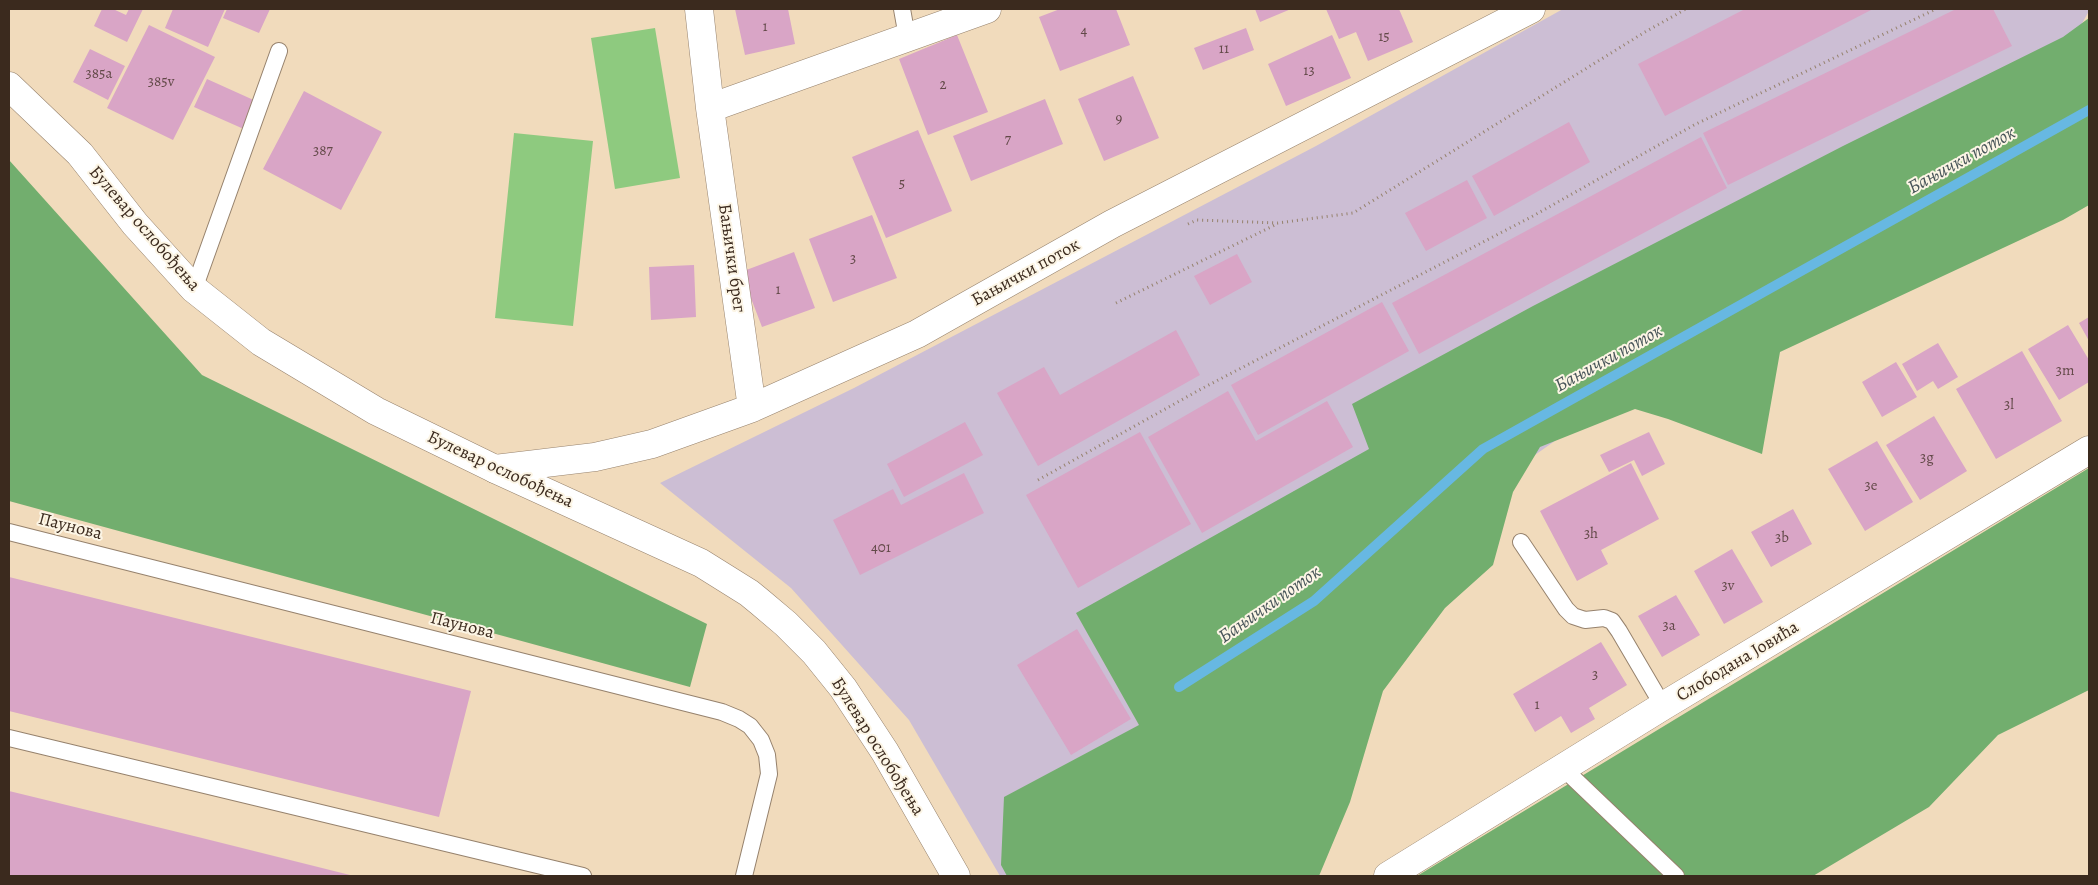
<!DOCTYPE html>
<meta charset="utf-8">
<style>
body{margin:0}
#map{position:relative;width:2098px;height:885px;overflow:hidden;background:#f1dbbc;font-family:Alegreya,serif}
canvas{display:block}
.frame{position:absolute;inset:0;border:10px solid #3b2a1e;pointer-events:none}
</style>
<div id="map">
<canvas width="2098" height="885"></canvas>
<div class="frame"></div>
</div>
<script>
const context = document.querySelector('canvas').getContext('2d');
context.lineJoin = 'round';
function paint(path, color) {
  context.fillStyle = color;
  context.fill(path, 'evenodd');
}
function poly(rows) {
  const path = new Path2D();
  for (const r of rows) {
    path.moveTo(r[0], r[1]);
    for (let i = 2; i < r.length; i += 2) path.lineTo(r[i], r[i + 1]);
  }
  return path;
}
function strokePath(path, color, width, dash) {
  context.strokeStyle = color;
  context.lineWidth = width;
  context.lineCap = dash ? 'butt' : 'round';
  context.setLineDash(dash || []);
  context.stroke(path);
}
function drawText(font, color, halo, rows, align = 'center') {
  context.font = font + ' Alegreya,serif';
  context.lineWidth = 4;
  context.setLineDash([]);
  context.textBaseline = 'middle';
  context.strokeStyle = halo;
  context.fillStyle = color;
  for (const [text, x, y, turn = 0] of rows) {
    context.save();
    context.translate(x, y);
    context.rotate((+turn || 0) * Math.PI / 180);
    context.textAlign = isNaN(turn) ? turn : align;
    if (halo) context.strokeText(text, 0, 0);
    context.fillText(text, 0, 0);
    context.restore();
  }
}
const industrial = poly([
 [1563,9,2089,9,2089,11,2058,66,1797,271,1505,476,1018,876,1000,876,909,720,791,588,660,483,854,388,1316,146]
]);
const green = poly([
 [655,28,680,178,615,189,591,38],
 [514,133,593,141,573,326,495,318]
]);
const forest = poly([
 [2089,18,2089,205,2063,220,1780,352,1762,454,1668,419,1635,409,1540,447,1513,492,1493,565,1445,608,1383,691,1350,802,1319,876,1007,876,1001,865,1004,797,1139,725,1076,613,1369,449,1352,404,1533,306,1843,146,2063,37],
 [9,160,202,375,707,624,690,687,9,501],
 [2089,468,2089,690,1998,735,1929,807,1813,876,1417,876]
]);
const stream = poly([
 [1179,687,1314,601,1483,449,2089,110]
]);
const building = poly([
 [102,9,113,9,126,15,129,9,143,9,127,42,94,26],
 [173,9,225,9,208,47,165,28],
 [227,9,270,9,259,33,223,18],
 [735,9,788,9,795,44,745,55],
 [1060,9,1116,9,1130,45,1060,71,1039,17],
 [1255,9,1291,9,1260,22],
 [1326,9,1399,9,1413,42,1368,61,1356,32,1339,39],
 [1745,9,1873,9,1665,116,1638,64],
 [1956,9,1993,9,2012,46,1728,185,1703,133],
 [149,25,215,57,173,140,107,108],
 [1246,28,1254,50,1203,70,1194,48],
 [957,35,988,112,928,135,899,59],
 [1332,35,1351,78,1286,106,1268,64],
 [90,49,125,66,108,100,73,82],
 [1133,76,1159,138,1104,161,1078,99],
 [207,79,258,102,246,130,194,107],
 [304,91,382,132,341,210,263,169],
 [1045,99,1063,144,971,181,953,136],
 [1569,122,1590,162,1494,216,1472,176],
 [918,130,952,211,886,238,852,157],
 [1701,137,1727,188,1419,354,1392,303],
 [1467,180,1487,218,1426,251,1405,213],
 [872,215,897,278,833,302,809,239],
 [794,252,815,308,762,327,741,272],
 [1237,254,1252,282,1210,305,1194,276],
 [694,265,696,317,651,320,649,267],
 [1382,302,1409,351,1258,435,1231,385],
 [2089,317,2089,341,2079,323],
 [2068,325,2089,360,2089,382,2059,400,2028,349],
 [1176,330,1200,375,1038,466,997,393,1044,367,1060,395],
 [1938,343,1958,377,1938,389,1933,381,1917,391,1902,364],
 [2022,351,2062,421,1996,459,1956,389],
 [1896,362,1917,397,1882,417,1862,382],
 [1228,391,1256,441,1327,401,1353,447,1202,533,1148,437],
 [1934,416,1967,471,1920,500,1886,445],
 [965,422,983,455,904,497,887,464],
 [1140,432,1191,524,1078,588,1026,495],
 [1649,432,1665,464,1642,476,1634,460,1609,472,1600,455],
 [1877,441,1913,502,1865,531,1828,469],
 [1631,463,1659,519,1601,550,1608,564,1577,581,1540,511],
 [964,473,984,513,860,575,833,520,893,489,901,505],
 [1793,509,1812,544,1771,567,1751,532],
 [1732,549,1763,602,1724,624,1694,571],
 [9,577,471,691,439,817,9,711],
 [1676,595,1700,635,1662,657,1638,616],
 [1077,629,1131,719,1071,755,1017,665],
 [1601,642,1627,685,1589,708,1595,719,1571,733,1561,716,1535,732,1513,694],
 [9,791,198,837,354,876,9,876]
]);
const path = poly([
 [1188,224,1197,220,1278,223,1353,213,1645,32,1686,9],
 [1116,303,1277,224],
 [1038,480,1201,389,1533,216,1694,125,1936,9]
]);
const lane = poly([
 [902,9,907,37],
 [194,289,279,51],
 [9,532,722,712,739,719,750,726,761,740,767,755,769,774,744,876],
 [1521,542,1566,609,1573,616,1585,620,1604,618,1612,621,1619,631,1663,706],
 [9,738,583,876],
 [1564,769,1676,876]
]);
const street = poly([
 [699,9,710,108,752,408],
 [710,108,987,9],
 [495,469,595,457,652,444,752,408,917,334,1112,224,1531,9],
 [1388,876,1663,706,2089,450]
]);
const secondary = poly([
 [9,86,80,154,135,224,194,289,261,342,376,411,495,469,701,563,749,593,760,602,786,624,814,652,843,688,885,752,956,876]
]);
const numberNames = [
 ["1",765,27],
 ["4",1084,31],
 ["15",1384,37],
 ["11",1224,49],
 ["13",1309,71],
 ["385a",99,74],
 ["385v",161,82],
 ["2",943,85],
 ["9",1119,119],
 ["7",1008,140],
 ["387",323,151],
 ["5",902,184],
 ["3",853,259],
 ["1",778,290],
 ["3m",2065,371],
 ["3l",2009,405],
 ["3g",1927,458],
 ["3e",1871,486],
 ["3h",1591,534],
 ["3b",1782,538],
 ["401",881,548],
 ["3v",1728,586],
 ["3a",1669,626],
 ["3",1595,675],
 ["1",1537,705]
];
const streetNames = [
 ["Булевар ослобођења",144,229,49],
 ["Бањички брег",731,258,82],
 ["Бањички поток",1026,273,-29],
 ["Булевар ослобођења",500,470,25],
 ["Паунова",70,527,14],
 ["Паунова",462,626,14],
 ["Слободана Јовића",1738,662,-31],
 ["Булевар ослобођења",877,747,58]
];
const waterNames = [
 ["Бањички поток",1962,161,-29],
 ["Бањички поток",1609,359,-29],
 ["Бањички поток",1270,605,-35]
];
paint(industrial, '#ccbed4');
paint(green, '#8eca7f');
paint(forest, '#72ae6e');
strokePath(stream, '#67b8e2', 10);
paint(building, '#d9a5c6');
strokePath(lane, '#96826d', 18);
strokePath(street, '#96826d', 29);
strokePath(secondary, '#96826d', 29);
strokePath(path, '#96826d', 3, [1, 4]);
strokePath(lane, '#fff', 16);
strokePath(street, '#fff', 28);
strokePath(secondary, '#fff', 28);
drawText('15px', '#624948', null, numberNames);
drawText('18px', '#3b2a1e', '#fcf5e5', streetNames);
drawText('italic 19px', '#485559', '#fcf5e5', waterNames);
</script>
